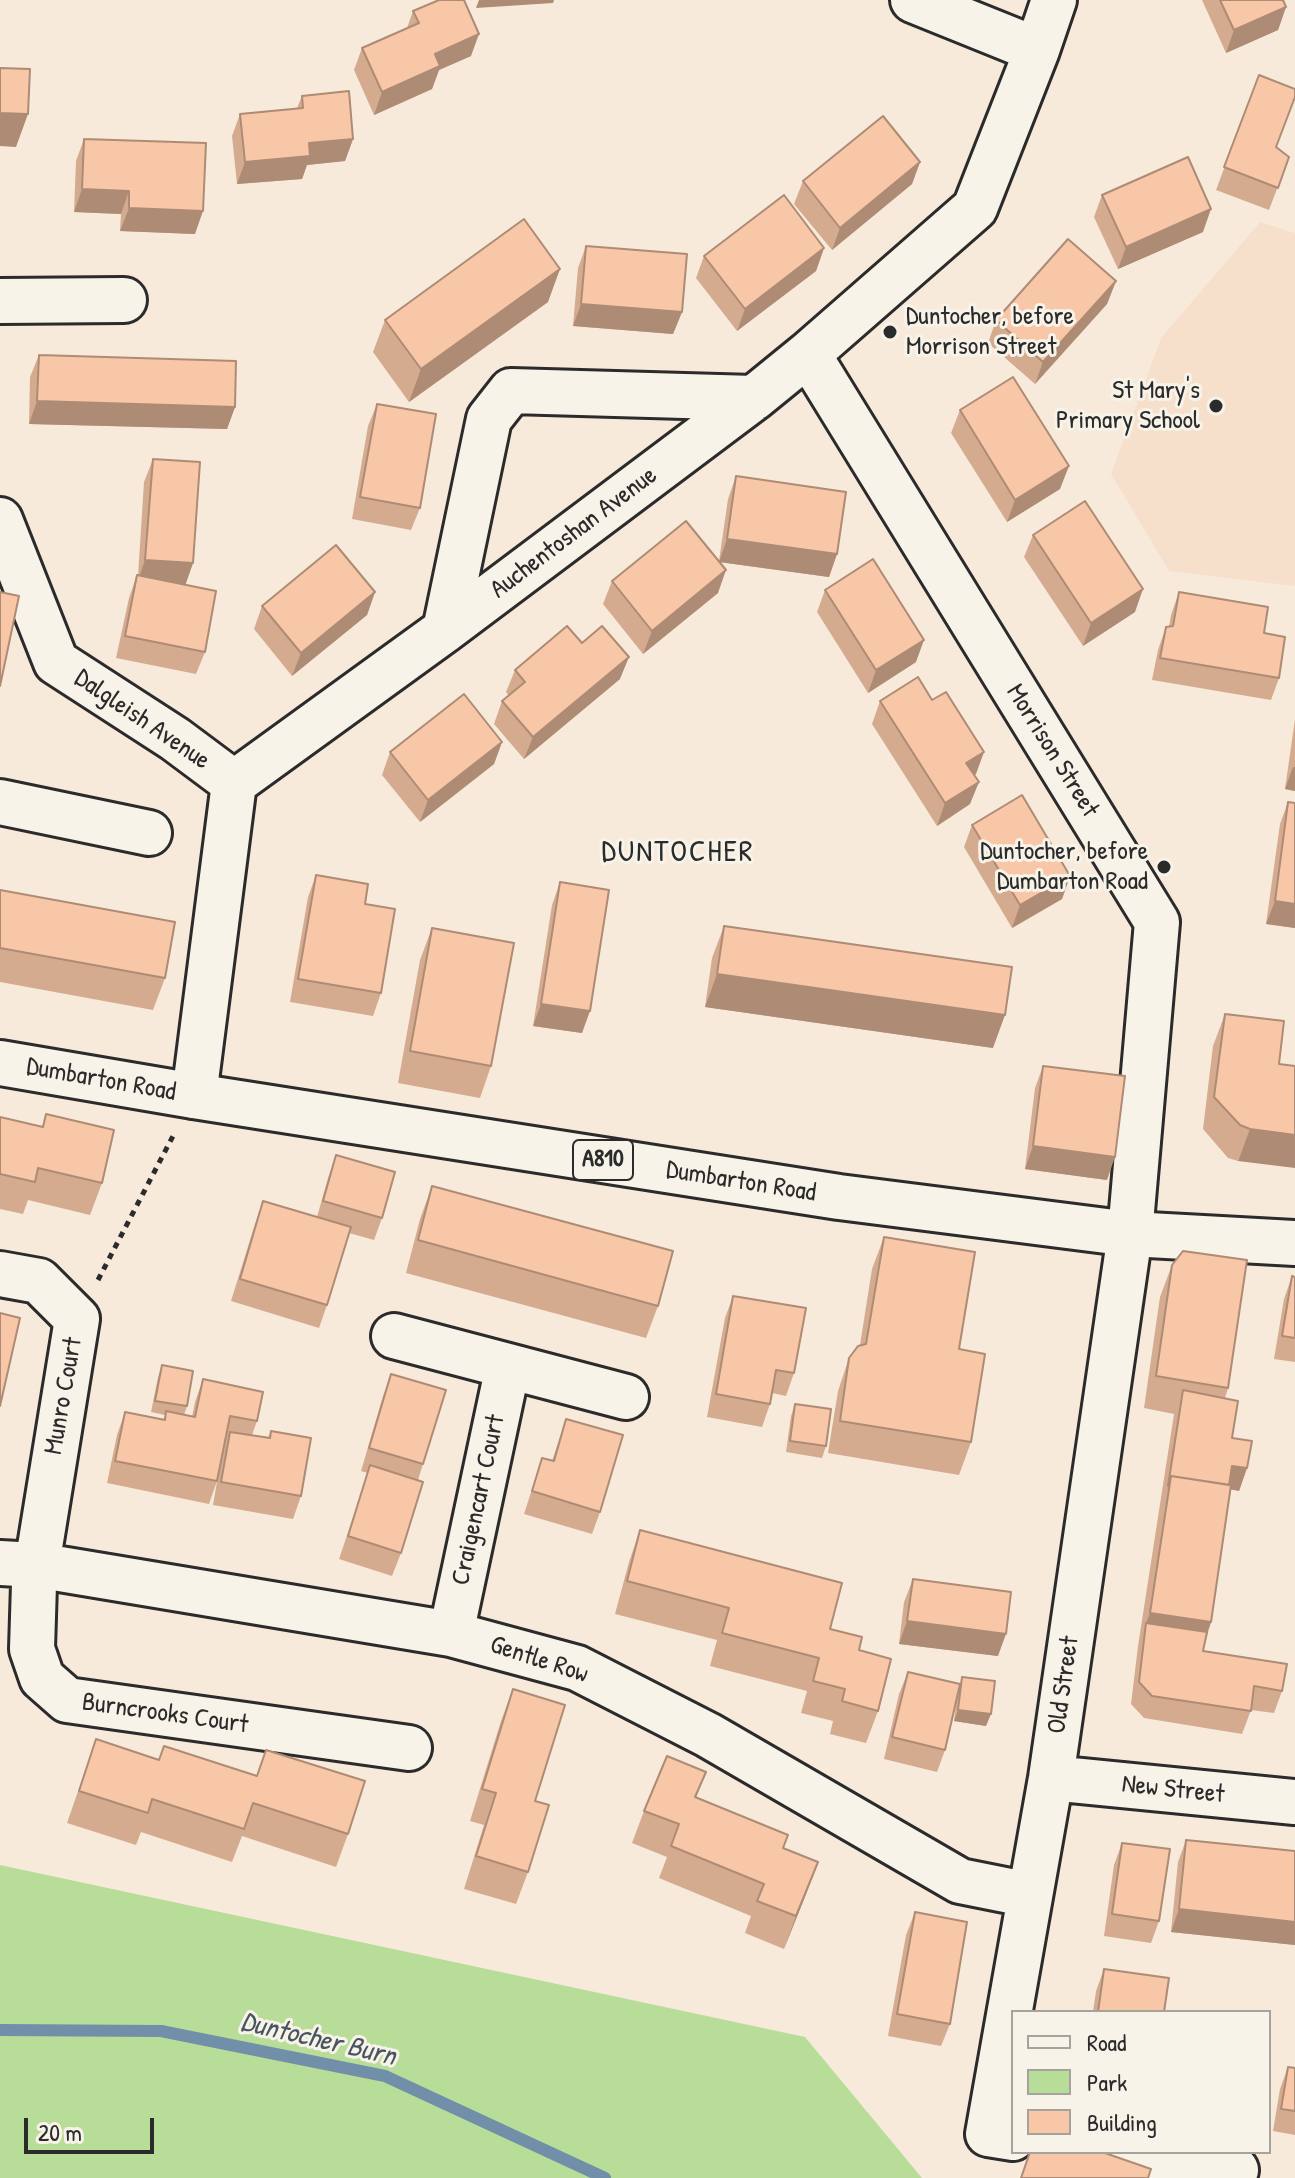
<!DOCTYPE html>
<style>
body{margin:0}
#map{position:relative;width:1295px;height:2178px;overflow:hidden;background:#f7eadb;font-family:"Patrick Hand",sans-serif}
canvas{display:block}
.legend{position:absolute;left:1011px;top:2010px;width:260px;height:144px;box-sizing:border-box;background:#f7f3e8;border:2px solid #a5a39c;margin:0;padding:10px 14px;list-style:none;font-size:24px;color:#2b2b2b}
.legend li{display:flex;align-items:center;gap:16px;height:40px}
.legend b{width:40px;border:2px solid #a5a39c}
.scale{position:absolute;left:24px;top:2118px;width:130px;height:36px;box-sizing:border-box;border:4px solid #2b2b2b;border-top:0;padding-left:10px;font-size:24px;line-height:28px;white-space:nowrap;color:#2b2b2b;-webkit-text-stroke:6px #f7f3e8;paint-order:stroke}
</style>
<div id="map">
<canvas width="1295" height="2178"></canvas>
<ul class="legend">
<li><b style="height:10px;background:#f7f3e8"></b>Road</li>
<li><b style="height:22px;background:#b7dd98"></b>Park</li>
<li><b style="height:22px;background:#f8c7a7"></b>Building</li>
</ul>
<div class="scale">20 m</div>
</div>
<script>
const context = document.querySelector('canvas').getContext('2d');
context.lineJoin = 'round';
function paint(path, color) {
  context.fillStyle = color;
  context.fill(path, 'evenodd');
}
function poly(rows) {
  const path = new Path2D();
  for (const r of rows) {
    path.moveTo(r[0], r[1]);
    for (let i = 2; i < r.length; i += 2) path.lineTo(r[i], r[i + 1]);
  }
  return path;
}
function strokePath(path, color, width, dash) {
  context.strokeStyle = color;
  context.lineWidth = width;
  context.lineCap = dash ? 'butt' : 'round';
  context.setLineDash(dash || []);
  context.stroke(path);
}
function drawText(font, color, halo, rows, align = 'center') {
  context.font = font + ' "Patrick Hand",sans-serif';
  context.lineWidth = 6;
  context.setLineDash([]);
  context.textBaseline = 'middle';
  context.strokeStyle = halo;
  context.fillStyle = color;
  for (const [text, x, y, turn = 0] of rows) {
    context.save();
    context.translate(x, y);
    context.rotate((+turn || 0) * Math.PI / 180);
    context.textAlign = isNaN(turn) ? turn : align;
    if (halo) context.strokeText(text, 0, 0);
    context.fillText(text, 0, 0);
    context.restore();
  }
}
const built = poly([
 [1260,222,1295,233,1295,586,1169,571,1111,474,1161,338]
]);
const green = poly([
 [0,1865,805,2037,922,2178,0,2178]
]);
const stream = poly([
 [0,2030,161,2031,385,2076,605,2178]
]);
const path = poly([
 [98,1280,173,1136]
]);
const minor = poly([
 [913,0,1037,50],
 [0,301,124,300],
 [808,354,1157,922,1130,1234,1051,1778,988,2134,1013,2138],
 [0,520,56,662,175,739,234,783],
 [445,630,489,419,511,391,754,398],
 [0,802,149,833],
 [194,1096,234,783,445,630,754,398,808,354,975,208,1037,50,1054,0],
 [0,1274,39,1281,77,1319,34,1584,32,1649,42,1678,67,1700,409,1748],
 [394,1336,626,1397],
 [0,1563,36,1565,451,1634,577,1668,708,1735,960,1881,1030,1895],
 [451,1634,508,1366],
 [1051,1778,1295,1802],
 [1113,2152,1236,2170]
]);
const primary = poly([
 [0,1063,194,1096,839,1197,1130,1234,1295,1243]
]);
const wall = poly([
 [1202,0,1283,0,1286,7,1278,30,1226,53],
 [413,11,471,56,439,70,432,89,374,115,354,70,362,48,407,28],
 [1259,75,1276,148,1289,157,1269,210,1216,190],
 [302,96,353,139,345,161,307,165,302,179,237,184,232,136,240,114,297,108],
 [84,139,195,234,120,231,121,214,74,212,76,161],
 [920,162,912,184,832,250,794,204,803,181],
 [1102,195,1203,232,1118,269,1094,217],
 [586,246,682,312,673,334,573,326,578,268],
 [824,248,816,271,737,331,696,278,704,256],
 [1116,281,1107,304,1035,384,988,343,996,320],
 [548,302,409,402,373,352,385,320],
 [39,355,235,407,227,429,29,424,30,377],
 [377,404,420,508,411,530,352,519,368,426],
 [960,410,1060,489,1007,522,951,433],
 [153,459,193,563,185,585,205,652,196,674,116,658,129,598,137,575,138,576,144,482],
 [736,476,837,554,829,577,719,562,718,593,643,654,603,604,612,581,719,561,728,499],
 [1033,535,1135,612,1083,646,1024,557],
 [825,590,916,662,868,693,817,612],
 [375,592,367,615,292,676,254,629,262,606],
 [1179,592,1264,633,1279,678,1271,700,1152,680,1158,650,1166,627,1169,627,1171,615],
 [582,643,620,679,524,759,494,724,502,701,509,696,506,692,515,670],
 [880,701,976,774,974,775,970,804,937,826,872,724],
 [1295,719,1295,791,1285,789],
 [502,742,494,764,420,822,382,775,390,752],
 [1288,802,1295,928,1266,924,1280,824],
 [972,825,1070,876,1062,899,1012,928,964,847],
 [316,875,365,904,381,993,373,1016,290,1002,308,897],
 [560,882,582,1033,533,1026,552,905],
 [0,890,165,978,153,1010,0,982],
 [724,926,993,1048,705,1007,712,958],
 [432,928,491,1066,480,1098,398,1083,420,960],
 [1225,1014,1279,1064,1238,1161,1228,1158,1203,1129,1213,1046],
 [1043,1066,1107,1180,1025,1169,1035,1088],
 [46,1114,102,1183,90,1215,28,1200,23,1214,0,1209,0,1117,42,1127],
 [336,1155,382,1218,374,1240,349,1233,327,1305,319,1328,231,1301,255,1224,263,1201,317,1217,328,1178],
 [432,1186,658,1306,646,1338,406,1273,420,1219],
 [884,1237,959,1349,971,1442,959,1475,828,1453,838,1391,849,1358,860,1345,872,1269],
 [1172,1265,1228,1388,1225,1398,1232,1438,1247,1468,1239,1491,1231,1489,1211,1622,1203,1651,1282,1691,1274,1713,1251,1710,1242,1734,1144,1718,1131,1704,1138,1646,1174,1414,1144,1408,1160,1297],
 [1292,1276,1295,1277,1295,1362,1274,1359,1284,1299],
 [733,1296,794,1373,786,1396,772,1393,770,1404,762,1427,707,1417,725,1318],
 [162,1365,187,1406,184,1415,192,1417,195,1402,203,1379,257,1421,252,1435,268,1438,271,1431,301,1496,293,1519,213,1505,219,1470,217,1481,209,1504,107,1483,117,1435,125,1412,163,1420,165,1415,151,1412,158,1377],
 [391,1374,423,1464,418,1480,401,1553,392,1576,339,1559,368,1473,361,1471,383,1396],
 [795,1404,826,1446,822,1458,786,1452,791,1416],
 [566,1419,600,1512,592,1534,524,1514,542,1458,552,1461],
 [640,1530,830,1629,859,1650,878,1711,866,1743,830,1734,833,1721,801,1713,807,1691,710,1666,717,1640,615,1614,629,1562],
 [913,1579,998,1656,899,1644,904,1602],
 [908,1672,960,1684,962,1677,986,1726,954,1721,956,1703,945,1750,937,1772,884,1759,899,1694],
 [513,1689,535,1801,528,1872,516,1904,464,1889,484,1825,470,1821,501,1721],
 [96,1739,159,1760,257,1776,266,1750,348,1834,336,1867,242,1836,232,1862,141,1832,136,1845,67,1823],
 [706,1772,696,1798,783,1848,806,1894,784,1949,745,1933,751,1916,659,1878,667,1857,632,1843,644,1811],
 [1186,1840,1295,1851,1295,1945,1171,1932,1178,1862],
 [1122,1843,1159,1921,1151,1943,1104,1936,1114,1865],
 [915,1912,950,2024,941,2046,888,2036,906,1935],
 [1104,1969,1164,2012,1093,2012,1096,1991],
 [1288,2067,1295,2068,1295,2135,1273,2131,1280,2089]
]);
const shadedWall = poly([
 [479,0,554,0,553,3,476,8],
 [1286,7,1278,30,1226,53,1234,30],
 [479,34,471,56,439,70,432,89,374,115,382,92,435,54],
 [0,113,28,114,16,147,0,146],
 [353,139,345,161,307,165,302,179,237,184,245,162,309,143],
 [920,162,912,184,832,250,840,228],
 [82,189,129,191,121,214,74,212],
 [129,208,203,211,195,234,120,231],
 [1211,209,1203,232,1118,269,1126,247],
 [824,248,816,271,737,331,745,309],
 [560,269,548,302,409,402,421,369],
 [1116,281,1107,304,1035,384,1043,362],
 [581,304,682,312,673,334,573,326],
 [37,401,235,407,227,429,29,424],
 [1069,466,1060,489,1007,522,1015,500],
 [727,539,837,554,829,577,719,562],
 [145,560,193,563,185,586,137,583],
 [726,570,718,593,643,654,652,631],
 [1143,589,1135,612,1083,646,1091,623],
 [375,592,367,615,292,676,301,653],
 [924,640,916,662,868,693,876,670],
 [629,657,620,679,524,759,533,737],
 [502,742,494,764,420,822,428,800],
 [984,752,976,774,958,786,966,763],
 [1293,767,1295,767,1295,791,1285,789],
 [979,782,970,804,937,826,945,803],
 [1070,876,1062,899,1012,928,1020,905],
 [1275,901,1295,904,1295,928,1266,924],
 [717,974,1005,1015,993,1048,705,1007],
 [541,1004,590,1011,582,1033,533,1026],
 [1250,1129,1295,1135,1295,1168,1238,1161],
 [1033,1146,1115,1157,1107,1180,1025,1169],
 [1232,1466,1247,1468,1239,1491,1224,1488],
 [1150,1613,1211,1622,1199,1654,1146,1623],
 [907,1621,1006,1634,998,1656,899,1644],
 [958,1710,991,1714,986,1726,954,1721],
 [818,1862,806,1894,784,1949,796,1916],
 [1179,1909,1295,1922,1295,1945,1171,1932]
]);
const building = poly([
 [439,0,464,0,479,34,435,54,440,66,382,92,362,48,419,23,413,11,439,0],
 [1220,0,1283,0,1286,7,1234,30,1220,0],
 [0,68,30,69,28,114,0,113,0,68],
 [1259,75,1295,89,1295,97,1276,147,1289,157,1278,188,1224,167,1259,75],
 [349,91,353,139,309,143,310,156,245,162,240,114,303,108,302,96,349,91],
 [883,116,920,162,840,228,803,181,883,116],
 [84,139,206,143,203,211,129,208,129,191,82,189,84,139],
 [1188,157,1211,209,1126,247,1102,195,1188,157],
 [784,195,824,248,745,309,704,256,784,195],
 [524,219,560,269,421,369,385,320,524,219],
 [1068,239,1116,281,1043,362,996,320,1068,239],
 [586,246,687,254,682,312,581,304,586,246],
 [39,355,236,361,235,407,37,401,39,355],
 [1013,377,1069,466,1015,500,960,410,1013,377],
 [377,404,436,414,420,508,360,497,377,404],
 [153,459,200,462,193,563,145,560,153,459],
 [736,476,846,492,837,554,727,539,736,476],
 [1085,501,1143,589,1091,623,1033,535,1085,501],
 [686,521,726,570,652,631,612,581,686,521],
 [336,545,375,592,301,653,262,606,336,545],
 [873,559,924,640,876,670,825,590,873,559],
 [137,575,216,591,205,652,125,636,137,575],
 [0,592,19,596,0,686,0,592],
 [1179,592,1268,607,1264,633,1285,637,1279,678,1160,658,1166,627,1173,626,1179,592],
 [567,626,582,643,602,626,629,657,533,737,502,701,525,682,515,670,567,626],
 [918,677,932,700,946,692,984,752,966,763,979,782,945,803,880,701,918,677],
 [464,694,502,742,428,800,390,752,464,694],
 [1022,795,1070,876,1020,905,972,825,1022,795],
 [1288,802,1295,803,1295,904,1275,901,1288,802],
 [316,875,368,884,365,904,395,909,381,993,298,979,316,875],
 [560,882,609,890,590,1011,541,1004,560,882],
 [0,890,175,922,165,978,0,948,0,890],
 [724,926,1012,967,1005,1015,717,974,724,926],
 [432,928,514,943,491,1066,410,1051,432,928],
 [1225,1014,1284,1021,1279,1064,1295,1066,1295,1135,1250,1129,1240,1125,1214,1097,1225,1014],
 [1043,1066,1125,1076,1115,1157,1033,1146,1043,1066],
 [46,1114,114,1130,102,1183,38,1168,35,1182,0,1174,0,1117,43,1127,46,1114],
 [336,1155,395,1172,382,1218,323,1201,336,1155],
 [432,1186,673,1251,658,1306,418,1240,432,1186],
 [263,1201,351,1227,327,1305,240,1279,263,1201],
 [884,1237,975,1252,959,1349,985,1354,971,1442,840,1421,849,1358,858,1346,866,1344,884,1237],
 [1183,1251,1247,1260,1228,1388,1156,1376,1172,1265,1183,1251],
 [1292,1276,1295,1277,1295,1338,1282,1336,1292,1276],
 [733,1296,806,1308,794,1373,776,1370,770,1404,716,1394,733,1296],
 [0,1313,20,1318,0,1406,0,1313],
 [162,1365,193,1371,187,1406,155,1401,162,1365],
 [391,1374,446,1390,423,1464,369,1448,391,1374],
 [203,1379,263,1392,257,1421,230,1416,217,1481,115,1461,125,1412,165,1420,166,1411,195,1417,203,1379],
 [1183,1390,1238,1401,1232,1438,1252,1441,1247,1468,1232,1466,1229,1485,1171,1476,1168,1486,1183,1390],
 [795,1404,831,1409,826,1446,790,1441,795,1404],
 [566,1419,623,1435,600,1512,532,1491,542,1458,554,1461,566,1419],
 [271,1431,311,1438,301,1496,221,1482,230,1432,270,1438,271,1431],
 [370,1465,423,1482,401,1553,348,1536,370,1465],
 [1171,1476,1231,1485,1211,1622,1150,1613,1171,1476],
 [640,1530,842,1583,830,1629,862,1637,859,1650,891,1659,878,1711,842,1701,845,1689,813,1681,819,1658,722,1633,729,1608,627,1581,640,1530],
 [913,1579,1011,1592,1006,1634,907,1621,913,1579],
 [1146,1623,1207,1632,1203,1651,1287,1664,1282,1691,1254,1686,1251,1711,1152,1696,1139,1682,1146,1623],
 [908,1672,960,1684,945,1750,892,1737,908,1672],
 [962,1677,995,1681,991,1714,958,1710,962,1677],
 [513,1689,565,1705,535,1801,549,1805,528,1872,476,1856,496,1793,482,1789,513,1689],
 [96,1739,159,1760,164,1746,257,1776,266,1750,365,1781,348,1834,253,1803,244,1829,152,1799,148,1813,79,1791,96,1739],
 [667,1756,706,1772,695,1797,788,1835,783,1848,818,1862,796,1916,757,1901,764,1884,671,1846,679,1824,644,1811,667,1756],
 [1186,1840,1295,1851,1295,1922,1179,1909,1186,1840],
 [1122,1843,1170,1849,1159,1921,1112,1914,1122,1843],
 [915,1912,967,1922,950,2024,897,2014,915,1912],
 [1104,1969,1169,1978,1164,2012,1098,2012,1104,1969],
 [1288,2067,1295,2068,1295,2111,1281,2109,1288,2067],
 [1030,2152,1102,2152,1151,2169,1148,2178,1021,2178,1030,2152]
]);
const markers = [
 [890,332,8,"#2b2b2b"],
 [1216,406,8,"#2b2b2b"],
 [1164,867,8,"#2b2b2b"]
];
const shields = [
 [603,1160,60]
];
const shieldNames = [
 ["A810",603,1160]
];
const poiNames = [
 ["Duntocher, before",906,317,"left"],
 ["Morrison Street",906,347,"left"],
 ["St Mary's",1200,391],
 ["Primary School",1200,421],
 ["Duntocher, before",1148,852],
 ["Dumbarton Road",1148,882]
];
const streetNames = [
 ["Auchentoshan Avenue",574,533,-37],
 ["Dalgleish Avenue",142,720,34],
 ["Morrison Street",1052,751,58],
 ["Dumbarton Road",101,1080,10],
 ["Dumbarton Road",741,1182,9],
 ["Munro Court",64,1396,-80],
 ["Craigencart Court",479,1500,-78],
 ["Gentle Row",539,1660,18],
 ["Old Street",1064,1685,-82],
 ["Burncrooks Court",165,1714,8],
 ["New Street",1173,1790,6]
];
const waterNames = [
 ["Duntocher Burn",318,2040,13]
];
const quarterNames = [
 ["DUNTOCHER",678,853]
];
paint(built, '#f7e0cb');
paint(green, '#b7dd98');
strokePath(stream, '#718fa8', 12);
strokePath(minor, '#2b2b2b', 50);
strokePath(primary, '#2b2b2b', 50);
strokePath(path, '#2b2b2b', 5, [6, 6]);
strokePath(minor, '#f7f3e8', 44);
strokePath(primary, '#f7f3e8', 44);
paint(wall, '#d5ab90');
paint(shadedWall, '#ae8b75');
paint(building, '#f8c7a7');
strokePath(building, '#ae8b75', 2);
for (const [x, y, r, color] of markers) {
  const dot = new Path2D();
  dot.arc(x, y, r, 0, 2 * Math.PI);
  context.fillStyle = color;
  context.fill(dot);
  strokePath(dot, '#f7f3e8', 3);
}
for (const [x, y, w] of shields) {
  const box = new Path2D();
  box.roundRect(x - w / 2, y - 20, w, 40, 6);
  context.fillStyle = '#f7f3e8';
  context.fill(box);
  strokePath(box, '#2b2b2b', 2);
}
drawText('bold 24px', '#2b2b2b', null, shieldNames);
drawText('26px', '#2b2b2b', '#f7f3e8', poiNames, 'right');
drawText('26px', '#2b2b2b', '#f7f3e8', streetNames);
drawText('italic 28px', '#48545f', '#f7f3e8', waterNames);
context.letterSpacing = '2px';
drawText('30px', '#2b2b2b', '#f7f3e8', quarterNames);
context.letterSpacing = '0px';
</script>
